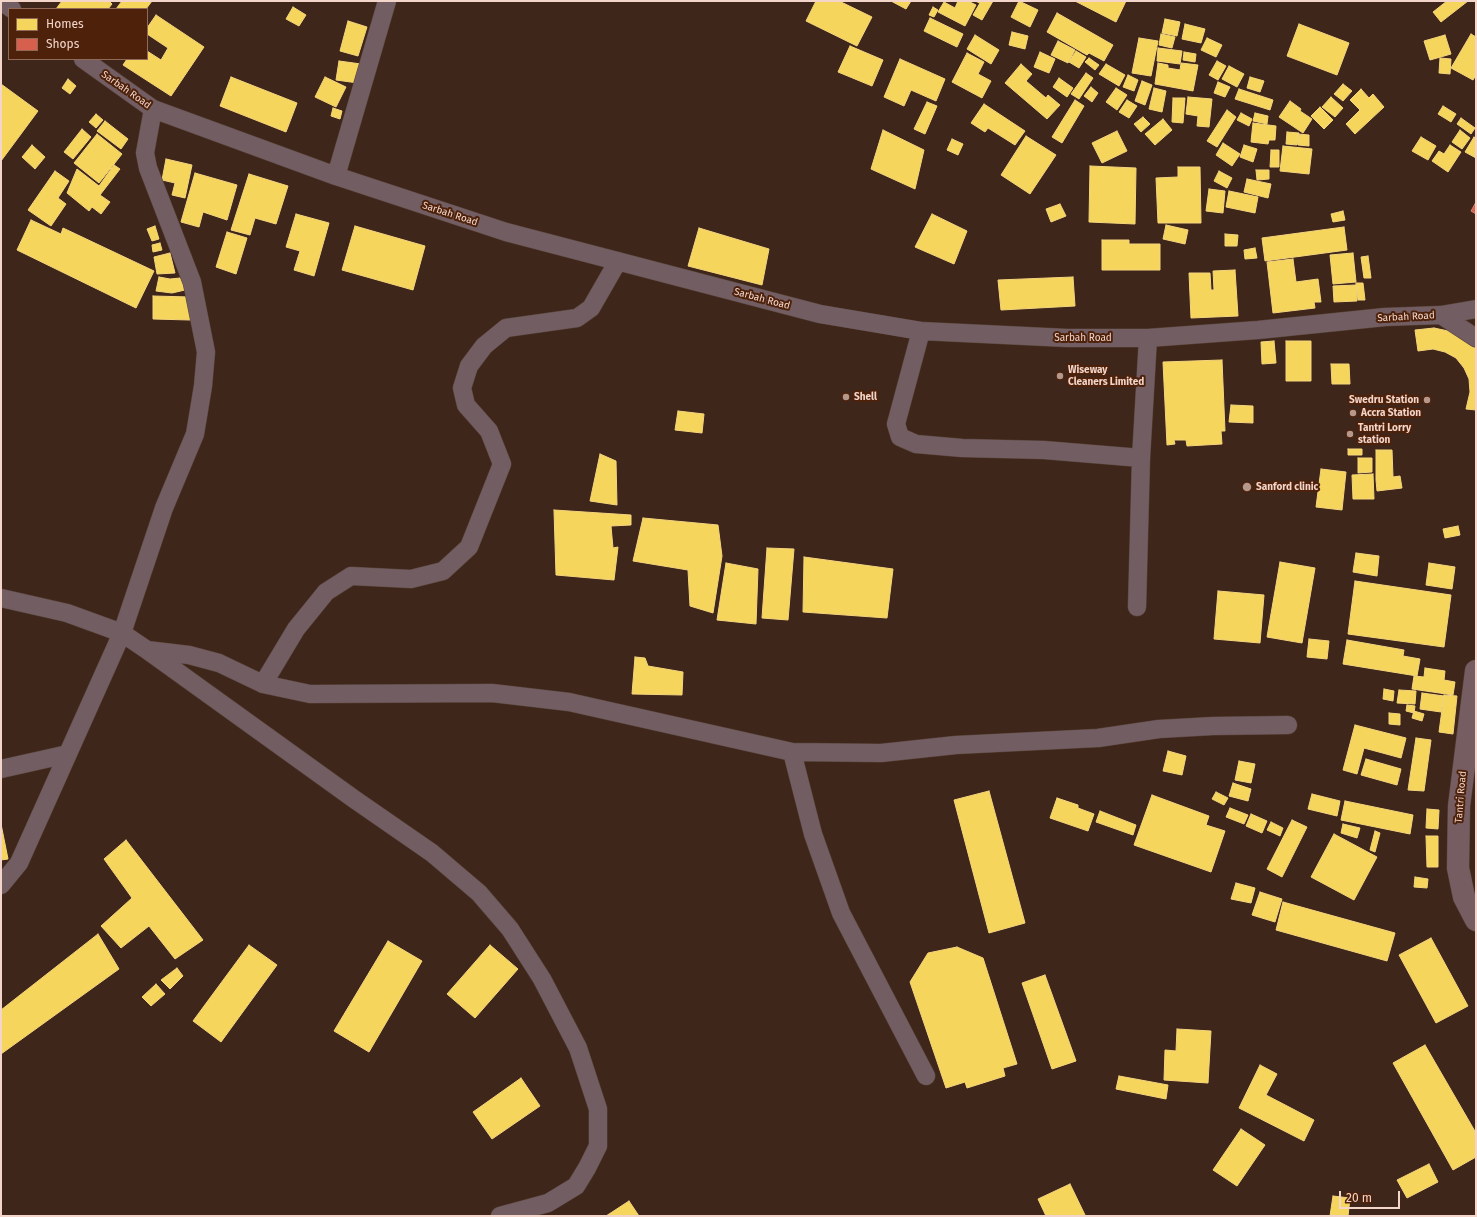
<!DOCTYPE html>
<style>
body{margin:0}
#map{position:relative;width:1477px;height:1217px;overflow:hidden;background:#3f261a;font-family:"Fira Sans",sans-serif}
canvas{display:block}
.frame{position:absolute;inset:0;border:2px solid #f3d5c9;pointer-events:none}
.legend{position:absolute;left:8px;top:8px;width:140px;height:52px;box-sizing:border-box;background:#4e210b;border:1px solid #906957;margin:0;padding:5px 7px;list-style:none;font-size:12px;color:#f3d5c9}
.legend li{display:flex;align-items:center;gap:8px;height:20px}
.legend b{width:20px;border:1px solid #906957}
.scale{position:absolute;left:1339px;top:1191px;width:61px;height:18px;box-sizing:border-box;border:2px solid #f3d5c9;border-top:0;padding-left:5px;font-size:12px;line-height:14px;white-space:nowrap;color:#f3d5c9;-webkit-text-stroke:3px #4e210b;paint-order:stroke}
</style>
<div id="map">
<canvas width="1477" height="1217"></canvas>
<div class="frame"></div>
<ul class="legend">
<li><b style="height:11px;background:#f6d55c"></b>Homes</li>
<li><b style="height:11px;background:#d6604d"></b>Shops</li>
</ul>
<div class="scale">20 m</div>
</div>
<script>
const context = document.querySelector('canvas').getContext('2d');
context.lineJoin = 'round';
function paint(path, color) {
  context.fillStyle = color;
  context.fill(path, 'evenodd');
}
function poly(rows) {
  const path = new Path2D();
  for (const r of rows) {
    path.moveTo(r[0], r[1]);
    for (let i = 2; i < r.length; i += 2) path.lineTo(r[i], r[i + 1]);
  }
  return path;
}
function strokePath(path, color, width, dash) {
  context.strokeStyle = color;
  context.lineWidth = width;
  context.lineCap = dash ? 'butt' : 'round';
  context.setLineDash(dash || []);
  context.stroke(path);
}
function drawText(font, color, halo, rows, align = 'center') {
  context.font = font + ' "Fira Sans",sans-serif';
  context.lineWidth = 4;
  context.setLineDash([]);
  context.textBaseline = 'middle';
  context.strokeStyle = halo;
  context.fillStyle = color;
  for (const [text, x, y, turn = 0] of rows) {
    context.save();
    context.translate(x, y);
    context.rotate((+turn || 0) * Math.PI / 180);
    context.textAlign = isNaN(turn) ? turn : align;
    if (halo) context.strokeText(text, 0, 0);
    context.fillText(text, 0, 0);
    context.restore();
  }
}
const homes = poly([
 [62,1,109,1,112,4,108,9,56,9,62,1],
 [122,1,152,1,146,9,116,9,122,1],
 [816,1,839,1,872,17,857,46,806,21,816,1],
 [891,1,911,1,906,9,891,1],
 [958,1,968,1,976,5,965,26,938,12,944,2,955,8,958,1],
 [975,1,993,1,982,20,973,15,980,3,975,1],
 [1019,1,1038,10,1030,27,1011,17,1019,1],
 [1075,1,1126,1,1116,22,1075,1],
 [1447,1,1468,1,1441,22,1433,12,1447,1],
 [293,7,306,15,299,26,286,19,293,7],
 [933,7,938,10,934,17,929,15,933,7],
 [1057,13,1113,45,1104,61,1089,53,1087,55,1047,32,1057,13],
 [156,15,204,47,171,96,123,65,127,59,147,59,147,51,161,60,168,48,147,34,147,28,156,15],
 [930,18,963,34,957,47,924,31,930,18],
 [1165,19,1180,22,1177,36,1162,33,1165,19],
 [348,21,367,27,358,56,340,51,348,21],
 [1185,24,1205,29,1201,43,1182,39,1185,24],
 [1299,24,1349,43,1337,75,1287,56,1299,24],
 [1012,32,1028,36,1025,49,1009,45,1012,32],
 [1161,34,1175,37,1172,48,1159,45,1161,34],
 [1471,34,1476,37,1476,75,1473,80,1451,68,1471,34],
 [975,35,999,50,991,64,967,49,975,35],
 [1445,35,1451,54,1430,60,1424,41,1445,35],
 [1139,38,1158,41,1151,76,1132,73,1139,38],
 [1207,38,1222,45,1216,57,1201,50,1207,38],
 [1058,41,1075,50,1068,63,1051,55,1058,41],
 [850,46,883,60,872,86,838,72,850,46],
 [1158,48,1182,51,1180,64,1157,61,1158,48],
 [1076,51,1086,57,1079,68,1069,62,1076,51],
 [1040,52,1055,59,1049,73,1034,67,1040,52],
 [1184,52,1196,54,1195,62,1183,60,1184,52],
 [967,53,984,62,978,74,991,81,982,98,952,82,967,53],
 [1089,58,1099,65,1095,70,1085,62,1089,58],
 [1440,58,1451,59,1450,74,1439,73,1440,58],
 [900,59,945,79,936,101,911,90,904,106,884,97,900,59],
 [339,61,361,64,358,83,336,80,339,61],
 [1217,61,1226,66,1218,80,1209,75,1217,61],
 [1158,63,1168,65,1168,68,1180,70,1181,63,1198,65,1193,91,1155,84,1158,63],
 [1021,64,1032,74,1026,81,1046,98,1048,95,1060,105,1047,119,1005,83,1021,64],
 [1106,64,1125,75,1119,86,1099,74,1106,64],
 [1229,66,1244,74,1237,87,1222,79,1229,66],
 [1086,73,1093,78,1079,99,1071,94,1086,73],
 [1128,75,1138,80,1134,91,1123,87,1128,75],
 [231,77,297,103,286,132,220,106,231,77],
 [325,77,346,87,336,107,315,97,325,77],
 [1250,77,1264,81,1260,92,1247,88,1250,77],
 [1059,78,1073,88,1067,97,1053,87,1059,78],
 [68,79,76,86,70,94,62,88,68,79],
 [1142,81,1152,85,1145,105,1135,101,1142,81],
 [1218,82,1230,87,1225,97,1214,93,1218,82],
 [1,84,38,111,1,161,1,84],
 [1343,84,1352,91,1343,101,1334,94,1343,84],
 [1091,87,1098,93,1092,102,1084,96,1091,87],
 [1116,88,1127,95,1117,110,1106,102,1116,88],
 [1154,88,1166,91,1162,112,1149,109,1154,88],
 [1239,89,1273,100,1270,110,1235,99,1239,89],
 [1361,89,1369,98,1373,94,1384,107,1355,134,1346,124,1360,110,1350,100,1361,89],
 [1188,97,1212,99,1209,127,1197,126,1198,116,1186,114,1188,97],
 [1331,97,1343,108,1335,117,1322,107,1331,97],
 [1173,98,1185,98,1183,123,1172,122,1173,98],
 [1075,100,1084,106,1062,143,1052,137,1075,100],
 [1127,100,1137,106,1129,118,1119,112,1127,100],
 [1290,101,1301,109,1300,111,1312,119,1303,133,1279,117,1290,101],
 [927,102,937,106,925,134,914,129,927,102],
 [984,104,1025,131,1015,145,988,128,985,132,971,123,984,104],
 [1443,106,1456,114,1451,122,1438,114,1443,106],
 [1320,107,1333,120,1324,129,1311,116,1320,107],
 [333,108,342,111,340,119,331,116,333,108],
 [1227,110,1236,117,1217,147,1207,141,1227,110],
 [1241,113,1252,119,1249,126,1237,120,1241,113],
 [1255,113,1268,116,1267,124,1253,121,1255,113],
 [96,114,103,120,96,128,89,122,96,114],
 [1143,117,1150,124,1141,132,1134,124,1143,117],
 [1461,118,1475,128,1471,134,1457,124,1461,118],
 [1163,119,1172,130,1155,145,1145,134,1163,119],
 [105,121,128,139,121,149,97,131,105,121],
 [1253,123,1276,126,1275,140,1269,140,1268,144,1251,142,1253,123],
 [82,129,91,137,73,159,64,152,82,129],
 [883,130,924,150,915,189,871,169,883,130],
 [1460,130,1470,138,1462,149,1452,142,1460,130],
 [1117,131,1127,151,1102,163,1092,143,1117,131],
 [1287,132,1299,133,1297,145,1286,144,1287,132],
 [97,134,122,154,99,183,74,163,97,134],
 [1298,134,1309,135,1309,146,1298,145,1298,134],
 [1026,136,1056,155,1030,194,1001,175,1026,136],
 [1421,137,1436,146,1428,160,1412,151,1421,137],
 [1474,137,1476,139,1476,158,1465,152,1474,137],
 [952,139,963,144,958,155,947,150,952,139],
 [1223,143,1240,154,1232,166,1216,155,1223,143],
 [32,145,45,157,35,169,22,157,32,145],
 [1244,145,1257,149,1253,162,1240,157,1244,145],
 [1450,145,1461,152,1448,172,1432,161,1439,151,1444,154,1450,145],
 [1283,146,1312,149,1309,174,1280,171,1283,146],
 [1271,150,1279,150,1279,167,1270,167,1271,150],
 [166,159,192,165,185,198,172,195,175,183,162,180,166,159],
 [114,165,120,169,100,195,110,202,101,214,92,207,89,211,67,193,77,169,99,186,114,165],
 [1090,166,1136,168,1135,224,1089,222,1090,166],
 [1178,167,1200,167,1201,223,1158,223,1156,178,1178,177,1178,167],
 [1256,170,1269,170,1269,179,1257,180,1256,170],
 [55,171,69,181,58,198,66,204,51,226,28,210,55,171],
 [1219,171,1232,178,1227,188,1214,181,1219,171],
 [195,173,237,185,227,220,203,212,199,227,181,222,195,173],
 [249,174,288,186,276,224,255,218,250,235,231,230,249,174],
 [1247,179,1271,184,1268,198,1244,192,1247,179],
 [1209,189,1225,191,1223,213,1206,211,1209,189],
 [1229,191,1258,197,1255,213,1226,207,1229,191],
 [1060,204,1066,216,1051,222,1046,209,1060,204],
 [1343,211,1345,220,1333,222,1331,214,1343,211],
 [296,214,329,223,314,276,294,270,300,251,286,247,296,214],
 [932,214,967,231,954,264,915,247,932,214],
 [31,220,61,234,63,228,154,271,136,308,17,250,31,220],
 [1166,225,1188,230,1185,244,1163,239,1166,225],
 [155,226,159,239,152,241,147,229,155,226],
 [355,226,425,246,413,290,342,270,355,226],
 [1344,227,1347,250,1265,261,1262,238,1344,227],
 [699,228,769,249,762,285,688,266,699,228],
 [227,232,247,238,236,274,216,267,227,232],
 [1225,234,1238,235,1237,246,1225,246,1225,234],
 [1102,240,1129,240,1129,244,1160,244,1160,270,1102,270,1102,240],
 [160,243,162,250,153,252,152,245,160,243],
 [1255,248,1257,258,1245,259,1244,250,1255,248],
 [170,253,175,273,157,274,154,257,170,253],
 [1353,253,1356,282,1333,284,1330,255,1353,253],
 [1368,256,1371,278,1364,278,1361,257,1368,256],
 [1293,259,1296,282,1318,279,1321,302,1314,302,1315,308,1273,313,1267,262,1293,259],
 [1235,270,1238,316,1191,318,1189,273,1210,273,1211,290,1214,290,1213,271,1235,270],
 [159,277,170,279,180,278,185,290,172,293,156,291,159,277],
 [1073,277,1075,306,1001,310,998,280,1073,277],
 [1356,283,1363,283,1365,300,1358,300,1356,283],
 [1356,285,1357,301,1334,302,1333,286,1356,285],
 [153,296,190,297,190,320,153,319,153,296],
 [1434,328,1453,332,1470,342,1476,349,1476,410,1466,409,1470,392,1469,379,1464,368,1456,358,1445,352,1433,349,1418,351,1415,330,1434,328],
 [1274,341,1276,363,1262,364,1261,342,1274,341],
 [1286,341,1311,341,1311,381,1286,381,1286,341],
 [1222,360,1225,431,1221,431,1222,444,1187,446,1186,440,1174,440,1175,444,1167,445,1163,362,1222,360],
 [1331,364,1349,364,1350,384,1332,384,1331,364],
 [1231,405,1253,406,1253,423,1229,422,1231,405],
 [678,411,704,414,702,433,675,430,678,411],
 [1348,449,1362,449,1362,455,1348,455,1348,449],
 [1376,450,1392,450,1393,477,1400,476,1402,488,1377,491,1376,480,1376,450],
 [600,454,616,461,617,505,590,501,600,454],
 [1358,458,1372,458,1372,472,1358,473,1358,458],
 [1321,469,1346,472,1342,510,1316,507,1321,469],
 [1373,474,1374,499,1353,499,1352,475,1373,474],
 [554,510,631,515,631,525,611,526,613,548,618,547,614,580,556,575,554,510],
 [643,518,718,525,722,556,713,613,690,606,688,570,633,561,643,518],
 [1458,526,1460,535,1445,538,1443,529,1458,526],
 [767,548,794,549,788,620,762,618,767,548],
 [1356,553,1379,556,1377,576,1353,572,1356,553],
 [804,557,893,569,887,618,803,612,804,557],
 [1280,562,1315,568,1302,643,1267,637,1280,562],
 [726,563,758,569,756,624,717,620,726,563],
 [1429,563,1455,567,1452,589,1426,585,1429,563],
 [1355,581,1451,595,1444,647,1348,634,1355,581],
 [1218,591,1264,595,1260,643,1214,639,1218,591],
 [1309,639,1329,641,1327,659,1307,657,1309,639],
 [1347,640,1404,650,1403,656,1420,659,1417,676,1343,664,1347,640],
 [635,657,645,658,648,666,683,672,682,695,632,694,635,657],
 [1425,668,1445,671,1444,680,1455,682,1453,695,1412,689,1414,676,1424,677,1425,668],
 [1384,689,1394,691,1393,701,1383,699,1384,689],
 [1399,690,1416,691,1415,704,1397,703,1399,690],
 [1422,693,1444,696,1441,712,1420,709,1422,693],
 [1444,695,1457,696,1453,734,1439,732,1444,695],
 [1407,705,1415,706,1414,713,1406,711,1407,705],
 [1414,711,1424,714,1422,721,1412,718,1414,711],
 [1389,713,1400,714,1400,725,1389,724,1389,713],
 [1355,725,1406,738,1401,758,1364,748,1357,774,1343,770,1355,725],
 [1416,738,1431,740,1424,791,1408,790,1416,738],
 [1168,751,1186,756,1182,775,1163,771,1168,751],
 [1366,759,1401,769,1397,785,1361,775,1366,759],
 [1239,761,1255,764,1251,783,1235,780,1239,761],
 [1233,783,1251,789,1248,801,1229,796,1233,783],
 [989,791,1025,923,989,933,954,800,989,791],
 [1216,792,1228,798,1224,805,1212,799,1216,792],
 [1312,794,1340,801,1337,816,1308,809,1312,794],
 [1152,795,1209,816,1206,825,1225,831,1211,872,1134,845,1152,795],
 [1057,798,1078,805,1078,808,1094,814,1088,831,1050,818,1057,798],
 [1345,801,1413,815,1410,834,1341,820,1345,801],
 [1230,808,1248,815,1244,824,1226,817,1230,808],
 [1427,809,1439,810,1438,829,1426,828,1427,809],
 [1100,811,1136,825,1133,835,1096,822,1100,811],
 [1251,814,1267,821,1262,833,1246,826,1251,814],
 [1292,820,1307,827,1282,877,1267,869,1292,820],
 [1271,822,1283,828,1280,836,1267,830,1271,822],
 [1,824,8,859,1,860,1,824],
 [1343,824,1360,828,1357,838,1341,833,1343,824],
 [1375,831,1380,833,1375,852,1370,850,1375,831],
 [1334,834,1377,857,1354,900,1311,877,1334,834],
 [1426,836,1438,836,1438,867,1427,867,1426,836],
 [126,840,203,940,175,959,149,926,121,948,101,926,132,898,104,859,126,840],
 [1415,877,1428,879,1427,888,1414,887,1415,877],
 [1236,883,1255,888,1251,903,1231,899,1236,883],
 [1260,892,1282,899,1275,922,1252,915,1260,892],
 [1283,902,1395,933,1387,961,1276,930,1283,902],
 [98,934,119,969,1,1054,1,1010,98,934],
 [1431,938,1468,1006,1436,1023,1399,955,1431,938],
 [388,941,422,961,369,1052,334,1031,388,941],
 [249,945,277,965,221,1042,193,1021,249,945],
 [490,945,518,969,475,1018,447,994,490,945],
 [957,947,983,958,1017,1064,1003,1068,1005,1076,967,1088,965,1082,946,1088,910,982,928,953,957,947],
 [177,968,183,976,170,989,161,980,177,968],
 [1045,975,1076,1061,1052,1069,1022,983,1045,975],
 [156,984,165,994,151,1006,142,997,156,984],
 [1177,1029,1211,1031,1208,1083,1164,1080,1165,1050,1176,1051,1177,1029],
 [1425,1045,1476,1133,1476,1157,1453,1170,1393,1063,1425,1045],
 [1260,1065,1277,1074,1266,1095,1314,1120,1304,1141,1239,1108,1260,1065],
 [1119,1076,1168,1085,1166,1099,1116,1089,1119,1076],
 [521,1078,540,1106,492,1139,473,1112,521,1078],
 [1241,1129,1265,1145,1237,1186,1213,1170,1241,1129],
 [1429,1164,1438,1182,1407,1198,1397,1180,1429,1164],
 [1070,1184,1085,1215,1082,1216,1046,1216,1038,1199,1070,1184],
 [1333,1196,1350,1198,1348,1216,1330,1216,1333,1196],
 [629,1201,639,1216,606,1216,629,1201]
]);
const shops = poly([
 [1476,202,1476,214,1471,211,1476,202]
]);
const street = poly([
 [1,1,12,9],
 [83,59,153,109,336,176,506,232,820,314,921,331,1067,338,1148,338,1258,330,1385,317,1441,315,1476,309],
 [336,176,387,1],
 [1441,315,1476,338],
 [921,331,896,424,900,437,916,444,962,448,1044,450,1141,458],
 [1,598,67,613,122,633,164,508,195,434,203,386,206,352,192,282,148,168,145,153,153,109],
 [1137,607,1141,458,1148,338],
 [147,650,189,655,219,663,263,684,310,694,492,693,569,702,792,752,881,753,956,745,1098,738,1159,729,1213,726,1288,725],
 [263,684,296,629,326,592,351,576,411,579,443,571,469,547,502,464,489,431,466,405,462,388,469,366,484,346,506,328,577,318,591,308,618,261],
 [792,752,813,834,841,913,926,1076],
 [1,769,68,754],
 [1,885,19,863,122,633,147,650,354,799,432,853,479,893,510,929,542,979,578,1048,598,1109,598,1146,587,1168,576,1186,548,1203,500,1216]
]);
const secondary = poly([
 [1476,671,1459,806,1458,868,1464,897,1476,920]
]);
const markers = [
 [1060,376,4,"#b4988c"],
 [846,397,4,"#b4988c"],
 [1427,400,4,"#b4988c"],
 [1353,413,4,"#b4988c"],
 [1350,434,4,"#b4988c"],
 [1247,487,5,"#b4988c"]
];
const streetNames = [
 ["Sarbah Road",126,90,35],
 ["Sarbah Road",450,214,18],
 ["Sarbah Road",762,299,15],
 ["Sarbah Road",1406,317,-3],
 ["Sarbah Road",1083,338],
 ["Tantri Road",1461,797,-85]
];
const poiNames = [
 ["Wiseway",1068,370],
 ["Cleaners Limited",1068,382],
 ["Shell",854,397],
 ["Swedru Station",1419,400,"right"],
 ["Accra Station",1361,413],
 ["Tantri Lorry",1358,428],
 ["station",1358,440],
 ["Sanford clinic",1256,487]
];
paint(homes, '#f6d55c');
strokePath(homes, '#f5d57d', 1);
paint(shops, '#d6604d');
strokePath(shops, '#df8372', 1);
strokePath(street, '#584339', 19);
strokePath(secondary, '#584339', 23);
strokePath(street, '#725d62', 18);
strokePath(secondary, '#765d61', 22);
for (const [x, y, r, color] of markers) {
  const dot = new Path2D();
  dot.arc(x, y, r, 0, 2 * Math.PI);
  context.fillStyle = color;
  context.fill(dot);
  strokePath(dot, '#4e210b', 1.5);
}
drawText('10px', '#f3d5c9', '#4e210b', streetNames);
drawText('bold 10px', '#f3d5c9', '#4e210b', poiNames, 'left');
</script>
